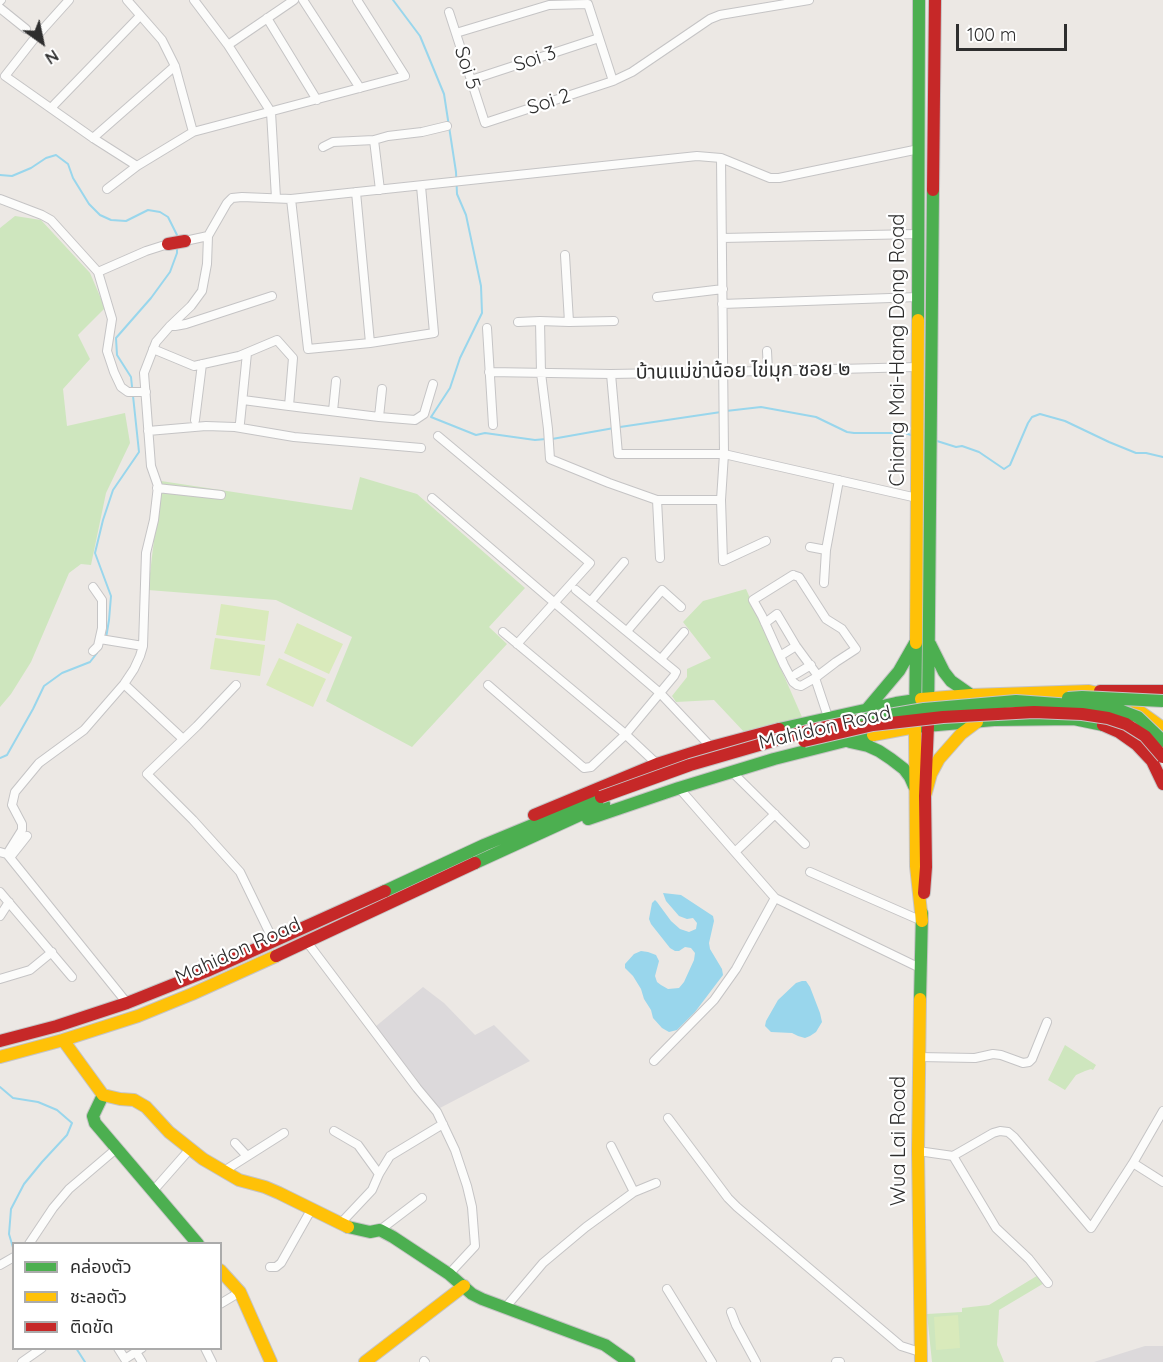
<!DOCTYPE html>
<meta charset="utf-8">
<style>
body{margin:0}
#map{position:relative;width:1163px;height:1362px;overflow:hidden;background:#ece8e4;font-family:Quicksand,"Noto Sans Thai",sans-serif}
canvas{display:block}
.legend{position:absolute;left:12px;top:1242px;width:210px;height:108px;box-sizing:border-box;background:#fff;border:2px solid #ababab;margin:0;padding:8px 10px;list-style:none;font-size:18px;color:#2e2e2e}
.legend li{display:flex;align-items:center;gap:12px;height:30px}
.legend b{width:30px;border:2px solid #ababab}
.north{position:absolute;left:12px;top:12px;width:60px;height:60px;-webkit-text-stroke:4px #fff;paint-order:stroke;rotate:147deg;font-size:16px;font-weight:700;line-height:24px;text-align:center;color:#2e2e2e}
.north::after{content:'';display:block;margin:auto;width:21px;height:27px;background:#2e2e2e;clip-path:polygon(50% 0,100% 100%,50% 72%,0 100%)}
.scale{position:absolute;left:956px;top:24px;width:111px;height:27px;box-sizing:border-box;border:3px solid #2e2e2e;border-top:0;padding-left:8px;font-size:18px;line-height:21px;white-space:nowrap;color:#2e2e2e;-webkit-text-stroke:4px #fff;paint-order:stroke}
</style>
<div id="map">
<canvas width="1163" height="1362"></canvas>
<ul class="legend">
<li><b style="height:8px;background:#4caf50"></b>คล่องตัว</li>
<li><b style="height:8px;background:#ffc107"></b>ชะลอตัว</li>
<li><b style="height:8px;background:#c62828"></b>ติดขัด</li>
</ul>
<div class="north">N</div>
<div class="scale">100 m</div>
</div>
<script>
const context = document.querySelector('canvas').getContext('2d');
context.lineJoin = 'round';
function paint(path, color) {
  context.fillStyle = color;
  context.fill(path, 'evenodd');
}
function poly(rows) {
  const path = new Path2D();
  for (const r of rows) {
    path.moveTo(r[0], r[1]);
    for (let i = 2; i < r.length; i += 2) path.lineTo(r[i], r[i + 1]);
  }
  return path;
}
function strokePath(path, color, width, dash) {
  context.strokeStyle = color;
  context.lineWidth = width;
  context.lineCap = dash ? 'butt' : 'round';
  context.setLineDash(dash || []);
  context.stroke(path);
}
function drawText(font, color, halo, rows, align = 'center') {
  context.font = font + ' Quicksand,"Noto Sans Thai",sans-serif';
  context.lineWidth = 4.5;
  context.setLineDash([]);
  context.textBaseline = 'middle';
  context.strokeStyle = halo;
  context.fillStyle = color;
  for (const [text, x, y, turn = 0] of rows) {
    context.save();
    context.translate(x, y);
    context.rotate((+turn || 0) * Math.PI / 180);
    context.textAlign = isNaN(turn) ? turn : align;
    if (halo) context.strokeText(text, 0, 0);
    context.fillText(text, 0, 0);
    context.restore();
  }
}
const industrial = poly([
 [423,987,444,1003,475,1035,494,1025,530,1061,438,1109,375,1027],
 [1145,1346,1163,1346,1163,1362,1094,1362]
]);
const green = poly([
 [15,216,41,220,90,273,105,308,78,335,90,359,63,389,67,426,125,413,130,443,106,493,91,565,81,564,69,573,31,662,11,694,0,707,0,228],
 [360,477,417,494,525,588,489,627,507,644,412,747,326,701,352,637,276,600,148,590,161,481,352,510],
 [746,589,802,717,745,733,714,700,676,702,672,696,687,677,687,669,711,658,683,622,703,601],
 [1065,1045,1096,1065,1093,1070,1091,1069,1085,1071,1076,1075,1065,1090,1048,1080],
 [1040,1274,1046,1282,999,1310,997,1345,1004,1362,932,1362,927,1314,962,1312,962,1308,989,1305]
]);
const pitch = poly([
 [221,604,269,611,265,641,216,635],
 [297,623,343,644,329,674,284,653],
 [215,638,265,645,260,676,210,669],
 [279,658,326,679,313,707,266,685],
 [958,1315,960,1348,936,1350,934,1317]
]);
const water = poly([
 [663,893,681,895,713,916,714,921,709,943,710,949,722,969,723,975,695,1012,677,1030,669,1032,662,1028,653,1018,651,1010,644,999,641,989,633,976,625,968,625,964,634,954,641,951,648,952,656,955,659,961,655,976,657,982,661,985,668,989,679,988,684,982,694,960,695,953,691,948,685,947,679,951,675,951,670,948,651,924,649,919,652,903,655,900,657,902,671,921,680,929,689,932,696,929,697,923,693,918,687,919,679,916,666,901],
 [802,981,806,981,810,987,820,1013,822,1022,816,1032,810,1036,805,1038,798,1036,792,1033,771,1032,765,1026,766,1021,778,1000,796,983]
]);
const stream = poly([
 [393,0,420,36,444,94,456,172,457,194,466,215,481,286,482,313,460,358,450,388,431,417,476,435,485,433,535,440,546,439],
 [0,175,12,176,31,168,46,158,56,155,68,164,73,178,89,204,100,215,111,220,126,221,148,210,160,212,168,217,177,235,177,238],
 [726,411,761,407,816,417,847,432,854,433,905,433,911,435],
 [620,427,721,412],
 [552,439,614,428],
 [937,441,956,447,962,446,979,452,1004,469,1010,465,1028,423,1032,417,1040,414,1065,421,1109,442,1136,453,1146,453,1163,457],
 [106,638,109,620,111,596,95,553,103,520,113,490,139,452,131,377,117,355,116,338,151,298,170,272,177,253,177,247],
 [0,758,7,755,33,709,44,686,62,673,90,662,97,653],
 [0,1087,13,1098,38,1102,57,1110,72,1123,67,1135,42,1162,24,1184,11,1209,9,1234,14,1251],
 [76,1348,85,1362]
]);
const street = poly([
 [69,0,34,39,5,76,93,138,137,166],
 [127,0,162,40,175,66,193,132],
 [194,0,228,45,271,112,276,198],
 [303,0,360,88],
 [0,1,1,0],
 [0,8,26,29],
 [449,12,485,123,613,81,632,72,710,19,720,15,809,0],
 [267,18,317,100],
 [456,33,549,5,588,4,613,81],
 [228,45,294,0],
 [471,80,599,38],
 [51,108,140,16],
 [93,138,175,66],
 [374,140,380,190],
 [323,147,333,142,374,140,388,136,422,132,447,126],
 [721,158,724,454,721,500,723,561,766,541],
 [107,189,137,166,193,132,405,76,357,0],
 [356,192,370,343],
 [0,199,42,215,51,220,98,272,112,319,107,351,114,372,121,387,128,392,146,392],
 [291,199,308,349,370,343,434,333,421,186],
 [722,238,918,234],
 [185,241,208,236],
 [565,255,569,322,614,321],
 [98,272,146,251,168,244],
 [657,297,723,289],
 [722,304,918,297],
 [540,321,541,373,548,429,550,459,609,483,657,500,721,500],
 [518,322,540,321,569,322],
 [170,326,175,326,186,324,272,296],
 [487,328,493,425],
 [153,349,194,366,239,356,277,340,293,358,289,406,379,417,415,420,424,414,433,384],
 [767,351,768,371],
 [489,372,611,374,722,372,917,367],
 [611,374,618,454,724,454,917,498],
 [243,400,289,406],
 [333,411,336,381],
 [379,417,382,389],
 [195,420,202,364],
 [240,423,247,353],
 [148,431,206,426,235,427,294,437,421,448],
 [438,436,590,563,517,644],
 [157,488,221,495],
 [432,498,660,693,711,747],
 [657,500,660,558],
 [810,547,826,550],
 [793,575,799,577,826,619,842,629,856,649,836,662,815,678,801,686,797,685,793,682,784,665,762,616,753,600,793,575],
 [824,583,826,550,839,480],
 [591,601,624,562],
 [765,623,777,614,796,646,818,676],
 [627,631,662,590,681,607],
 [503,632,623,732,657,764],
 [100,639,143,646],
 [93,651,98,646,102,628,102,600,93,587],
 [780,656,796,646],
 [661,659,684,632],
 [796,674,811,665],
 [815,678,828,717],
 [124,684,183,739],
 [236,685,197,726,147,774,193,820,240,872,274,942],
 [488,685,584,768,591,767,625,735,674,676,676,672,576,590],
 [732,772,805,844],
 [679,788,775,898,920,968],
 [0,852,7,854,127,1003],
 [735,852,775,814],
 [7,854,22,830,22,824,12,805,15,792,39,763,84,730,124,684,134,669,140,656,143,646,146,553,154,520,158,486,151,466,144,373,156,342,170,326,191,306,202,291,207,264,208,236,227,203,232,198,242,197,291,199,697,156,721,158,770,178,779,178,919,149],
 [12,855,27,836],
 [810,872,922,921],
 [0,892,72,977],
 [0,916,9,902],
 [307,942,417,1088,437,1112,455,1150,467,1186,472,1207,475,1246,449,1274],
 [0,979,30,970,52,952],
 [919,1057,975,1058,993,1054,1001,1055,1023,1063,1029,1062,1032,1059,1047,1022],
 [654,1061,714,1000,736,969,775,898],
 [668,1118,728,1198,737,1207,901,1346,920,1352],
 [334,1131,358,1145,379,1174],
 [235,1143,247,1156],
 [611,1146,634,1192],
 [918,1151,953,1156,993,1133,1000,1131,1008,1132,1014,1137,1091,1228,1133,1163,1163,1111],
 [953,1156,996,1228,1029,1259,1048,1283],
 [1133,1163,1163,1182],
 [224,1171,284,1133],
 [153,1191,190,1149],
 [340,1224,372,1190,379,1174,390,1156,443,1124],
 [380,1230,422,1198],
 [29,1244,53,1208,69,1189,116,1149],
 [0,1265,14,1257],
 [270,1267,276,1267,281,1263,311,1210],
 [667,1289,712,1362],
 [220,1304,240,1292],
 [505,1308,543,1263,586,1227,634,1192,656,1183],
 [731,1312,736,1325,756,1362],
 [118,1348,125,1359,142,1348],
 [205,1348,212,1362],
 [136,1352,142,1362],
 [424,1361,425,1362],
 [22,1362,42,1348],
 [836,1362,840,1362]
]);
const fast = poly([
 [918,320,919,0],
 [916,643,915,727,994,720,1074,719,1103,725],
 [930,644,944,672,951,681,971,695],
 [867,709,899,671,915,643],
 [928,721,933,190],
 [779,729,896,703,916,700],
 [850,742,868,746,879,751,891,759,904,769,910,777,914,786],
 [588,819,679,788,774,759,845,741,873,735],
 [475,863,604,804],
 [385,891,484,845,593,800],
 [920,999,922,913],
 [103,1095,93,1116,95,1123,198,1244],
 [348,1227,370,1232,380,1230,393,1237,449,1274,472,1294,482,1299,605,1345,629,1362]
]);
const slow = poly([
 [916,643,918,320],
 [921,699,971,695,1089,691,1107,695,1135,708,1163,728],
 [873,735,915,727,916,866,922,921],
 [925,796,931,774,939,759,961,734,977,722],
 [920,999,918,1151,921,1362],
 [63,1040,103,1095,120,1099,134,1100,146,1107,169,1132,203,1159,239,1180,265,1187,279,1193,348,1227],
 [0,1057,63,1040,138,1016,192,994,276,956],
 [220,1270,240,1292,271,1362],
 [365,1362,464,1286]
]);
const jam = poly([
 [933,190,935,0],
 [168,244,185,241],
 [1100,691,1163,691],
 [1103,725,1119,732,1136,744,1152,761,1163,784],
 [534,815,657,764,711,747,779,729],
 [924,893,926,867,925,796,928,725],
 [276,956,475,863],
 [0,1041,57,1026,127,1003,207,971,385,891]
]);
const fastBridge = poly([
 [1068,698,1082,697,1163,701],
 [854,721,924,709,1016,701,1114,708,1138,717,1163,741]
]);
const jamBridge = poly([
 [804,741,873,725,943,717,1034,712,1082,714,1108,718,1126,724,1145,736,1163,757],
 [601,797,690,765,811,730,854,721]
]);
const streetNames = [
 ["Soi 3",535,59,-18],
 ["Soi 5",467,68,72],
 ["Soi 2",549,102,-18],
 ["Chiang Mai-Hang Dong Road",898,350,-90],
 ["บ้านแม่ข่าน้อย ไข่มุก ซอย ๒",743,371,-1],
 ["Mahidon Road",825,728,-13],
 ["Mahidon Road",238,951,-24],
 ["Wua Lai Road",899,1141,-90]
];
paint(industrial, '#dcd9db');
paint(green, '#cee6be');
paint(pitch, '#d9eabb');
paint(water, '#99d6ec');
strokePath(stream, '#99d6ec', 2);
strokePath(street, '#c5c4c5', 10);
strokePath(fast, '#c5c4c5', 14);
strokePath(slow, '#c5c4c5', 14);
strokePath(jam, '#c5c4c5', 14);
strokePath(street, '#fcfcfb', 8);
strokePath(fast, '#4caf50', 12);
strokePath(slow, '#ffc107', 12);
strokePath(jam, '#c62828', 12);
strokePath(fastBridge, '#c5c4c5', 14, []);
strokePath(jamBridge, '#c5c4c5', 14, []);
strokePath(fastBridge, '#4caf50', 12);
strokePath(jamBridge, '#c62828', 12);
drawText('20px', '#2e2e2e', '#fff', streetNames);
</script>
